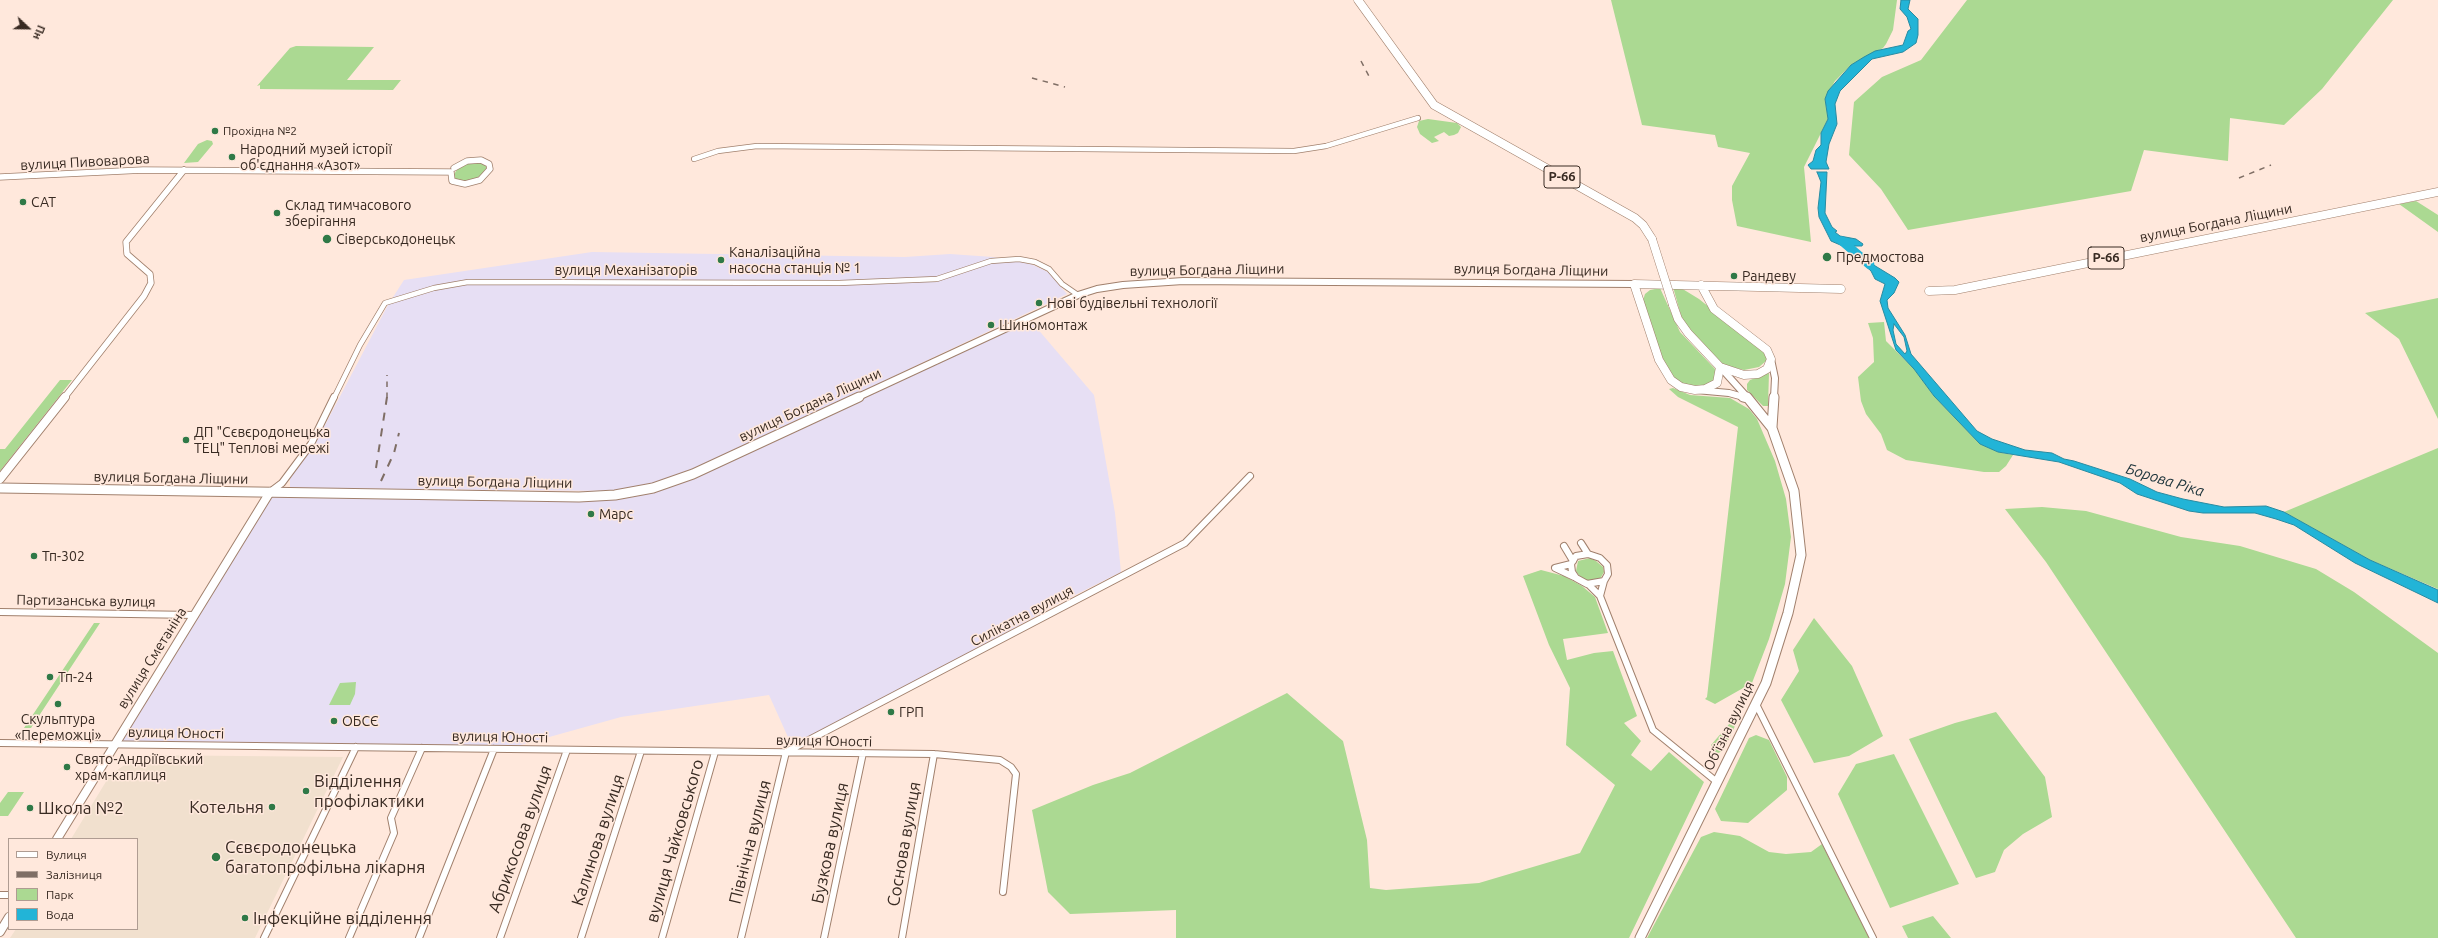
<!DOCTYPE html>
<meta charset="utf-8">
<style>
body{margin:0}
#map{position:relative;width:2438px;height:938px;overflow:hidden;background:#ffe8dc;font-family:Ubuntu,sans-serif}
canvas{display:block}
.legend{position:absolute;left:8px;top:838px;width:130px;height:92px;box-sizing:border-box;background:#ffe8dc;border:1px solid #af9c92;margin:0;padding:5px 7px;list-style:none;font-size:12px;color:#382a22}
.legend li{display:flex;align-items:center;gap:8px;height:20px}
.legend b{width:20px;border:1px solid #af9c92}
.north{position:absolute;left:8px;top:8px;width:40px;height:40px;-webkit-text-stroke:3px #ffe8dc;paint-order:stroke;rotate:112deg;font-size:11px;font-weight:700;line-height:16px;text-align:center;color:#382a22}
.north::after{content:'';display:block;margin:auto;width:14px;height:18px;background:#382a22;clip-path:polygon(50% 0,100% 100%,50% 72%,0 100%)}
</style>
<div id="map">
<canvas width="2438" height="938"></canvas>
<ul class="legend">
<li><b style="height:5px;background:#fff"></b>Вулиця</li>
<li><b style="height:5px;background:#7f6e65"></b>Залізниця</li>
<li><b style="height:11px;background:#abd992"></b>Парк</li>
<li><b style="height:11px;background:#22b4d7"></b>Вода</li>
</ul>
<div class="north">Пн</div>
</div>
<script>
const context = document.querySelector('canvas').getContext('2d');
context.lineJoin = 'round';
function paint(path, color) {
  context.fillStyle = color;
  context.fill(path, 'evenodd');
}
function poly(rows) {
  const path = new Path2D();
  for (const r of rows) {
    path.moveTo(r[0], r[1]);
    for (let i = 2; i < r.length; i += 2) path.lineTo(r[i], r[i + 1]);
  }
  return path;
}
function strokePath(path, color, width, dash) {
  context.strokeStyle = color;
  context.lineWidth = width;
  context.lineCap = dash ? 'butt' : 'round';
  context.setLineDash(dash || []);
  context.stroke(path);
}
function drawText(font, color, halo, rows, align = 'center') {
  context.font = font + ' Ubuntu,sans-serif';
  context.lineWidth = 3;
  context.setLineDash([]);
  context.textBaseline = 'middle';
  context.strokeStyle = halo;
  context.fillStyle = color;
  for (const [text, x, y, turn = 0] of rows) {
    context.save();
    context.translate(x, y);
    context.rotate((+turn || 0) * Math.PI / 180);
    context.textAlign = isNaN(turn) ? turn : align;
    if (halo) context.strokeText(text, 0, 0);
    context.fillText(text, 0, 0);
    context.restore();
  }
}
const commercial = poly([
 [592,252,905,257,950,254,993,257,1031,264,1048,272,1067,294,717,460,676,478,650,485,614,491,290,488,290,479,294,472,315,444,388,305,404,280],
 [1030,320,1094,395,1115,513,1121,572,1057,604,928,676,792,746,769,695,621,717,517,746,121,741,269,496,644,492]
]);
const medical = poly([
 [139,755,343,757,255,938,10,938,16,929,137,929,137,839,71,839,110,775]
]);
const green = poly([
 [1611,0,1897,0,1893,30,1886,44,1883,48,1851,65,1835,81,1825,99,1828,119,1804,167,1811,242,1737,226,1732,200,1732,186,1750,153,1718,147,1715,135,1642,125],
 [1967,0,2393,0,2322,89,2284,125,2230,118,2228,161,2144,150,2131,191,1908,230,1881,189,1849,155,1854,102,1882,77,1921,60],
 [296,46,374,47,347,80,401,80,393,90,260,89,260,85,257,86,290,48],
 [1428,119,1457,123,1461,127,1458,133,1454,135,1449,136,1444,132,1434,137,1439,141,1432,143,1420,134,1417,127,1419,121],
 [207,140,212,141,213,144,198,162,184,163,198,144],
 [480,162,486,166,486,170,476,179,464,181,457,180,453,176,458,168,469,163],
 [2416,201,2438,215,2438,232,2399,204],
 [1673,287,1681,288,1699,299,1760,348,1766,356,1766,361,1759,367,1744,370,1723,365,1696,338,1682,319],
 [1660,288,1680,332,1715,369,1715,380,1707,385,1694,387,1675,381,1661,360,1643,300,1645,294,1650,290],
 [2438,298,2438,419,2399,339,2365,313],
 [1884,322,1886,341,1914,369,1934,396,1980,444,1998,452,2013,455,2006,466,1999,472,1984,472,1906,460,1887,450,1881,434,1866,414,1861,401,1858,377,1874,362,1873,338,1868,323],
 [1769,373,1768,406,1763,406,1747,390,1747,384,1750,380],
 [60,380,72,380,0,471,0,449,5,449],
 [1673,388,1690,395,1730,398,1749,409,1757,419,1775,461,1786,499,1791,537,1785,584,1769,639,1752,683,1715,704,1705,699,1707,697,1738,427,1678,397,1669,389],
 [2438,448,2438,589,2370,560,2284,512],
 [2042,507,2086,511,2181,537,2240,546,2316,569,2354,592,2438,653,2438,938,2296,938,2046,562,2005,509],
 [1590,558,1596,561,1603,567,1604,572,1600,579,1588,581,1581,578,1576,571,1578,561],
 [1541,570,1564,576,1582,586,1595,597,1608,633,1563,639,1567,660,1594,653,1613,651,1637,716,1624,723,1641,741,1631,755,1651,771,1669,752,1704,782,1629,938,1176,938,1176,910,1070,914,1048,892,1032,810,1093,785,1130,773,1287,693,1343,741,1367,840,1370,888,1386,890,1479,883,1580,853,1615,785,1566,745,1570,688,1549,645,1523,576],
 [1814,618,1852,666,1883,736,1849,756,1814,763,1781,700,1799,671,1793,650],
 [94,623,100,623,31,728,24,728],
 [356,682,355,694,350,705,329,705,340,683],
 [1996,712,2045,777,2052,817,2023,834,2004,850,1995,872,1976,878,1909,739,1955,723],
 [1730,723,1735,726,1723,751,1718,753,1714,752,1711,745],
 [1756,735,1769,740,1787,777,1787,790,1748,823,1721,821,1715,809,1749,738],
 [1894,754,1959,884,1890,908,1838,794,1856,764],
 [8,792,24,792,8,816,0,816,0,803],
 [1714,832,1740,836,1769,852,1786,854,1811,852,1822,844,1869,938,1647,938,1701,837],
 [1933,916,1951,938,1908,938,1902,926]
]);
const water = poly([
 [1901,0,1910,0,1908,9,1918,19,1918,35,1916,43,1903,52,1872,59,1840,91,1835,104,1837,124,1829,144,1826,162,1829,169,1811,169,1808,165,1813,161,1816,150,1821,145,1821,133,1828,119,1825,99,1828,91,1851,65,1864,57,1875,51,1903,45,1908,31,1911,29,1907,17,1900,9,1901,0],
 [1817,172,1827,172,1825,213,1832,227,1837,231,1835,232,1840,236,1856,239,1863,244,1862,246,1853,246,1854,253,1895,278,1899,282,1894,293,1887,300,1888,308,1905,335,1911,354,1977,431,1992,439,2025,450,2052,453,2064,459,2074,461,2130,479,2157,492,2183,499,2224,507,2266,506,2284,512,2370,560,2438,590,2438,603,2355,563,2294,525,2276,519,2255,513,2203,513,2189,511,2137,494,2120,483,2059,462,1998,452,1980,444,1934,396,1914,369,1896,350,1880,301,1885,284,1875,279,1871,271,1845,247,1831,241,1819,217,1818,208,1821,182,1817,172],
 [1894,324,1904,337,1907,351,1905,354,1896,344,1893,330,1894,324]
]);
const river = poly([
 [1842,241,1870,265]
]);
const minorFar1 = poly([
 [694,159,718,151,757,146,1294,151,1326,146,1418,118],
 [334,398,360,345,385,303,434,288,468,282,839,283,937,279,991,261,1019,259,1035,262,1049,269,1062,284,1078,295]
]);
const minor = poly([
 [270,492,282,483,311,444,334,397],
 [1581,543,1588,554],
 [1564,546,1573,561],
 [1588,554,1600,558,1607,565,1608,574,1604,581,1587,584,1576,578,1572,572,1571,564,1576,556,1588,554],
 [1571,564,1555,568,1574,577],
 [1588,584,1600,596,1604,581],
 [1600,596,1653,730,1717,782],
 [0,612,195,615],
 [1756,704,1873,938],
 [0,743,934,754,1000,760,1011,767,1016,774,1003,892],
 [0,895,9,895],
 [264,938,356,747],
 [349,938,394,833,391,818,422,748],
 [419,938,494,749],
 [500,938,567,750],
 [581,938,641,751],
 [662,938,715,752],
 [741,938,786,752,1185,543,1250,476],
 [824,938,863,753],
 [902,938,934,754]
]);
const tertiaryFar1 = poly([
 [0,177,143,170,451,172,452,181,465,184,480,180,490,169,489,164,481,160,467,161,454,168],
 [64,398,144,296,151,283,150,274,127,254,126,242,184,170]
]);
const tertiary = poly([
 [0,479,65,397],
 [57,839,270,492],
 [0,932,9,917]
]);
const secondaryFar1 = poly([
 [1771,359,1775,378,1774,398],
 [1720,367,1748,398],
 [1696,390,1729,393,1747,398],
 [856,398,1078,295,1097,289,1123,285,1183,281,1634,284]
]);
const secondary = poly([
 [1743,397,1747,398],
 [1772,427,1774,397],
 [0,488,579,497,615,495,653,488,693,474,859,397],
 [1640,938,1766,683,1788,613,1801,555,1794,491,1772,428,1747,397]
]);
const primary = poly([
 [1358,0,1434,105,1635,218,1643,225,1652,239],
 [1929,291,1955,290,2438,192],
 [1673,305,1678,319,1688,333,1720,367,1744,375,1758,374,1767,369,1771,359,1767,350,1714,309,1701,285],
 [1720,367,1717,383,1705,389,1695,390,1681,387,1671,380,1659,360,1634,284,1841,289]
]);
const railFar1 = poly([
 [1361,61,1371,80],
 [1032,78,1065,87],
 [2239,178,2271,165],
 [387,398,387,375]
]);
const rail = poly([
 [376,468,387,397],
 [381,481,394,453,399,433]
]);
const primaryBridge = poly([
 [1652,239,1673,305]
]);
const markers = [
 [215,131,4,"#2f7947"],
 [232,157,4,"#2f7947"],
 [23,202,4,"#2f7947"],
 [277,213,4,"#2f7947"],
 [327,239,5,"#2f7947"],
 [1827,257,5,"#2f7947"],
 [721,260,4,"#2f7947"],
 [1734,276,4,"#2f7947"],
 [1039,303,4,"#2f7947"],
 [991,325,4,"#2f7947"],
 [186,440,4,"#2f7947"],
 [591,514,4,"#2f7947"],
 [34,556,4,"#2f7947"],
 [50,677,4,"#2f7947"],
 [58,704,4,"#2f7947"],
 [891,712,4,"#2f7947"],
 [334,721,4,"#2f7947"],
 [67,767,4,"#2f7947"],
 [306,791,4,"#2f7947"],
 [272,807,4,"#2f7947"],
 [30,808,4,"#2f7947"],
 [216,857,5,"#2f7947"],
 [245,918,4,"#2f7947"]
];
const farPoinames = [
 ["Прохідна №2",223,131]
];
const shields = [
 [1562,177,36],
 [2106,258,36]
];
const shieldNames = [
 ["Р-66",1562,177],
 ["Р-66",2106,258]
];
const poiNames = [
 ["Народний музей історії",240,149],
 ["об'єднання «Азот»",240,165],
 ["CAT",31,202],
 ["Склад тимчасового",285,205],
 ["зберігання",285,221],
 ["Сіверськодонецьк",336,239],
 ["Каналізаційна",729,252],
 ["насосна станція № 1",729,268],
 ["Предмостова",1836,257],
 ["Рандеву",1742,276],
 ["Нові будівельні технології",1047,303],
 ["Шиномонтаж",999,325],
 ["ДП \"Сєвєродонецька",194,432],
 ["ТЕЦ\" Теплові мережі",194,448],
 ["Марс",599,514],
 ["Тп-302",42,556],
 ["Тп-24",58,677],
 ["ГРП",899,712],
 ["Скульптура",58,719,"center"],
 ["«Переможці»",58,735,"center"],
 ["ОБСЄ",342,721],
 ["Свято-Андріївський",75,759],
 ["храм-каплиця",75,775]
];
const streetNames = [
 ["вулиця Пивоварова",85,162,-3],
 ["вулиця Богдана Ліщини",2216,223,-11],
 ["вулиця Механізаторів",626,270],
 ["вулиця Богдана Ліщини",1207,270,-1],
 ["вулиця Богдана Ліщини",1531,270,1],
 ["вулиця Богдана Ліщини",810,405,-25],
 ["вулиця Богдана Ліщини",171,478,1],
 ["вулиця Богдана Ліщини",495,482,1],
 ["Партизанська вулиця",86,601,1],
 ["Силікатна вулиця",1022,616,-28],
 ["вулиця Сметаніна",152,658,-58],
 ["Об’їзна вулиця",1729,726,-64],
 ["вулиця Юності",176,733,1],
 ["вулиця Юності",500,737,1],
 ["вулиця Юності",824,741,1]
];
const waterNames = [
 ["Борова Ріка",2165,480,17]
];
const nearPoinames = [
 ["Відділення",314,781],
 ["профілактики",314,801],
 ["Котельня",264,807,"right"],
 ["Школа №2",38,808],
 ["Сєвєродонецька",225,847],
 ["багатопрофільна лікарня",225,867],
 ["Інфекційне відділення",253,918]
];
const nearStreetnames = [
 ["Абрикосова вулиця",520,839,-70],
 ["Калинова вулиця",598,840,-72],
 ["вулиця Чайковського",675,841,-74],
 ["Північна вулиця",750,842,-76],
 ["Бузкова вулиця",830,843,-78],
 ["Соснова вулиця",904,844,-80]
];
paint(commercial, '#e7dff4');
paint(medical, '#f1e0ce');
paint(green, '#abd992');
paint(water, '#22b4d7');
strokePath(water, '#298ba1', 1);
strokePath(river, '#22b4d7', 9);
strokePath(minorFar1, '#a1806d', 6);
strokePath(minor, '#a1806d', 8);
strokePath(tertiaryFar1, '#a1806d', 7);
strokePath(tertiary, '#a1806d', 10);
strokePath(secondaryFar1, '#a1806d', 8);
strokePath(secondary, '#a1806d', 11);
strokePath(primary, '#a1806d', 9);
strokePath(minorFar1, '#fff', 4.5);
strokePath(minor, '#fff', 6);
strokePath(tertiaryFar1, '#fff', 5.5);
strokePath(tertiary, '#fff', 8);
strokePath(secondaryFar1, '#fff', 6);
strokePath(secondary, '#fff', 9);
strokePath(primary, '#fff', 8);
strokePath(railFar1, '#7f6e65', 1.5, [5.5, 5.5]);
strokePath(rail, '#7f6e65', 2, [8, 8]);
strokePath(primaryBridge, '#a1806d', 9, []);
strokePath(primaryBridge, '#fff', 8);
for (const [x, y, r, color] of markers) {
  const dot = new Path2D();
  dot.arc(x, y, r, 0, 2 * Math.PI);
  context.fillStyle = color;
  context.fill(dot);
  strokePath(dot, '#ffe8dc', 1.5);
}
drawText('12px', '#382a22', '#ffe8dc', farPoinames, 'left');
for (const [x, y, w] of shields) {
  const box = new Path2D();
  box.roundRect(x - w / 2, y - 11, w, 22, 3);
  context.fillStyle = '#ffe8dc';
  context.fill(box);
  strokePath(box, '#382a22', 1);
}
drawText('bold 13px', '#382a22', null, shieldNames);
drawText('14px', '#382a22', '#ffe8dc', poiNames, 'left');
drawText('14px', '#382a22', '#ffe8dc', streetNames);
drawText('italic 15px', '#21373e', '#ffe8dc', waterNames);
drawText('17px', '#382a22', '#ffe8dc', nearPoinames, 'left');
drawText('17px', '#382a22', '#ffe8dc', nearStreetnames);
</script>
